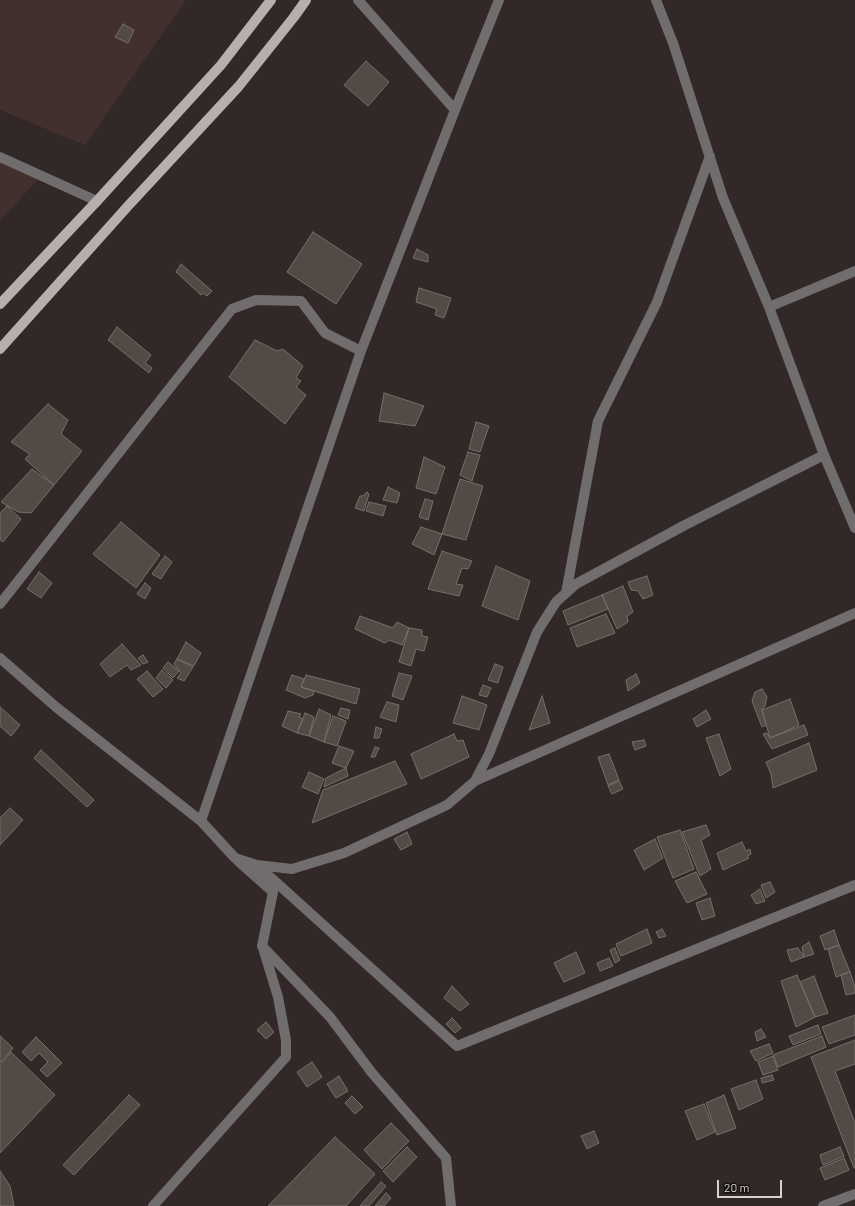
<!DOCTYPE html>
<style>
body{margin:0}
#map{position:relative;width:855px;height:1206px;overflow:hidden;background:#322827;font-family:Barlow,sans-serif}
canvas{display:block}
.scale{position:absolute;left:717px;top:1180px;width:65px;height:18px;box-sizing:border-box;border:2px solid #d7d0d0;border-top:0;padding-left:5px;font-size:12px;line-height:14px;white-space:nowrap;color:#d7d0d0;-webkit-text-stroke:3px #171212;paint-order:stroke}
</style>
<div id="map">
<canvas width="855" height="1206"></canvas>
<div class="scale">20 m</div>
</div>
<script>
const context = document.querySelector('canvas').getContext('2d');
context.lineJoin = 'round';
function paint(path, color) {
  context.fillStyle = color;
  context.fill(path, 'evenodd');
}
function poly(rows) {
  const path = new Path2D();
  for (const r of rows) {
    path.moveTo(r[0], r[1]);
    for (let i = 2; i < r.length; i += 2) path.lineTo(r[i], r[i + 1]);
  }
  return path;
}
function strokePath(path, color, width, dash) {
  context.strokeStyle = color;
  context.lineWidth = width;
  context.lineCap = dash ? 'butt' : 'round';
  context.setLineDash(dash || []);
  context.stroke(path);
}
const built = poly([
 [0,0,186,0,85,145,0,110],
 [0,155,43,174,0,221]
]);
const building = poly([
 [123,24,134,30,128,43,115,37,123,24],
 [366,61,389,82,368,106,344,85,366,61],
 [313,232,362,264,336,304,287,272,313,232],
 [417,249,428,255,428,262,413,258,417,249],
 [181,264,212,291,207,296,203,293,201,295,176,272,181,264],
 [419,288,451,298,444,318,435,315,437,309,416,302,419,288],
 [117,327,151,355,145,363,152,368,149,373,108,340,117,327],
 [255,340,277,351,283,349,303,366,296,378,301,381,296,387,306,395,285,424,229,377,255,340],
 [384,393,424,406,415,426,379,421,384,393],
 [48,404,68,420,61,434,82,451,54,485,25,459,30,454,11,442,48,404],
 [476,422,489,426,480,452,469,449,476,422],
 [468,452,480,455,472,481,460,475,468,452],
 [424,457,445,467,436,494,416,488,424,457],
 [32,469,54,485,31,513,18,512,1,502,32,469],
 [460,479,483,486,466,540,442,534,460,479],
 [388,487,400,493,397,503,383,500,388,487],
 [367,492,369,494,364,511,355,508,360,496,363,496,367,492],
 [425,499,433,501,428,520,419,517,425,499],
 [369,502,386,506,383,516,366,511,369,502],
 [7,506,21,519,3,542,0,540,0,513,7,506],
 [121,522,160,555,136,588,93,554,121,522],
 [421,527,442,534,434,555,412,544,421,527],
 [442,551,472,561,468,569,462,568,456,584,463,585,459,596,428,589,442,551],
 [165,556,172,562,161,579,152,574,165,556],
 [496,566,530,581,518,620,482,606,496,566],
 [39,572,52,583,41,598,27,589,39,572],
 [647,576,653,595,643,599,638,591,631,590,628,582,647,576],
 [145,583,151,588,145,599,137,594,145,583],
 [623,586,633,612,627,616,628,622,617,629,602,595,623,586],
 [602,595,608,609,568,625,563,611,602,595],
 [606,614,615,633,577,647,570,628,606,614],
 [360,616,393,628,397,622,409,628,402,645,389,640,385,643,355,629,360,616],
 [409,628,422,630,422,636,428,637,424,651,416,649,411,666,399,662,409,628],
 [186,642,201,653,194,666,177,659,186,642],
 [122,644,141,665,131,670,127,665,110,677,100,664,122,644],
 [143,655,148,662,143,664,138,658,143,655],
 [177,659,193,667,184,681,177,678,181,673,174,664,177,659],
 [168,662,179,671,173,678,163,668,168,662],
 [495,664,503,667,498,683,488,680,495,664],
 [162,670,173,680,166,688,156,678,162,670],
 [147,671,163,689,153,697,137,679,147,671],
 [399,673,412,676,403,700,392,696,399,673],
 [636,674,640,683,628,691,626,680,636,674],
 [292,675,304,679,301,687,314,691,313,695,305,698,286,690,292,675],
 [306,675,360,689,356,704,301,687,306,675],
 [483,685,491,688,487,697,479,695,483,685],
 [762,689,767,697,765,706,762,710,766,725,762,727,752,701,755,692,762,689],
 [462,696,487,705,479,730,453,723,462,696],
 [542,696,550,723,529,730,542,696],
 [790,699,799,725,770,738,762,710,790,699],
 [387,702,399,705,396,722,380,717,387,702],
 [0,707,20,725,11,736,0,726,0,707],
 [341,708,350,710,348,719,338,715,341,708],
 [319,709,331,715,324,742,309,736,319,709],
 [706,710,711,719,697,727,693,719,706,710],
 [288,711,301,714,299,717,303,719,297,733,282,726,288,711],
 [305,713,314,717,309,736,297,733,305,713],
 [333,716,346,721,337,746,324,742,333,716],
 [804,725,808,735,772,749,763,734,767,733,770,738,804,725],
 [376,727,382,729,379,738,374,738,376,727],
 [454,734,457,741,463,740,469,757,421,779,411,754,454,734],
 [719,734,731,769,720,776,706,738,719,734],
 [644,740,646,746,635,750,632,742,644,740],
 [809,743,817,770,773,788,771,774,766,762,809,743],
 [339,746,354,751,346,768,332,763,339,746],
 [375,747,379,748,375,757,371,757,375,747],
 [41,750,94,800,87,807,34,758,41,750],
 [609,754,619,780,608,785,598,757,609,754],
 [395,761,407,784,312,823,323,790,395,761],
 [346,768,348,776,324,787,326,778,346,768],
 [309,772,324,779,318,794,302,787,309,772],
 [619,781,623,789,612,794,608,786,619,781],
 [10,808,23,820,0,845,0,818,10,808],
 [706,825,710,835,701,840,711,869,700,876,682,832,706,825],
 [680,830,694,869,673,878,657,837,680,830],
 [407,832,412,844,401,850,394,839,407,832],
 [655,839,663,858,644,870,634,850,655,839],
 [742,842,746,851,750,849,751,854,747,856,749,858,723,870,717,853,742,842],
 [696,872,707,894,687,903,675,881,696,872],
 [770,882,775,892,766,898,761,885,770,882],
 [760,889,765,901,756,904,751,895,760,889],
 [710,898,715,916,702,920,696,903,710,898],
 [647,929,652,943,621,956,616,944,647,929],
 [662,929,666,936,659,938,656,932,662,929],
 [834,930,839,945,825,950,820,936,834,930],
 [809,942,814,954,804,957,802,947,809,942],
 [839,945,850,972,836,977,828,949,839,945],
 [615,948,620,960,615,963,610,950,615,948],
 [798,948,804,957,791,962,787,950,798,948],
 [576,952,585,973,564,982,554,963,576,952],
 [609,958,613,966,600,971,597,963,609,958],
 [850,972,855,987,855,993,846,995,841,975,850,972],
 [797,975,815,1017,796,1027,781,981,797,975],
 [814,976,828,1013,815,1017,800,982,814,976],
 [452,986,469,1004,460,1011,444,998,452,986],
 [855,1015,855,1035,829,1044,822,1027,855,1015],
 [452,1018,461,1028,455,1033,446,1024,452,1018],
 [266,1022,274,1032,266,1039,257,1030,266,1022],
 [818,1025,821,1034,793,1045,789,1036,818,1025],
 [761,1029,766,1037,757,1041,755,1032,761,1029],
 [0,1036,13,1048,0,1063,0,1036],
 [822,1036,826,1047,778,1067,773,1055,822,1036],
 [36,1037,62,1063,47,1077,40,1070,48,1062,39,1053,31,1061,22,1052,36,1037],
 [855,1040,855,1064,835,1071,855,1123,855,1168,854,1168,811,1057,855,1040],
 [769,1044,773,1053,756,1061,750,1051,769,1044],
 [11,1052,55,1095,0,1153,0,1065,11,1052],
 [773,1056,778,1070,763,1075,758,1062,773,1056],
 [312,1062,322,1077,307,1087,297,1072,312,1062],
 [772,1075,774,1080,762,1083,761,1078,772,1075],
 [339,1076,348,1091,336,1098,327,1084,339,1076],
 [756,1080,763,1099,739,1110,731,1089,756,1080],
 [129,1095,140,1105,74,1175,63,1165,129,1095],
 [724,1095,736,1128,717,1135,706,1103,724,1095],
 [352,1096,363,1107,355,1114,345,1103,352,1096],
 [704,1104,715,1132,697,1140,685,1111,704,1104],
 [391,1123,409,1141,382,1169,364,1150,391,1123],
 [594,1131,599,1143,587,1149,581,1136,594,1131],
 [335,1137,375,1174,346,1206,268,1206,335,1137],
 [407,1147,417,1157,393,1182,383,1171,407,1147],
 [840,1147,844,1156,823,1165,820,1155,840,1147],
 [844,1158,849,1170,825,1180,820,1168,844,1158],
 [0,1171,10,1186,14,1206,0,1206,0,1171],
 [381,1182,386,1186,369,1206,360,1206,381,1182],
 [386,1193,391,1198,384,1206,375,1206,386,1193]
]);
const minor = poly([
 [358,0,455,110],
 [656,0,673,43,723,198,769,307,824,455,855,528],
 [0,157,97,201],
 [769,307,855,271],
 [566,593,598,421,657,302,710,156],
 [0,604,232,309,256,300,301,301,325,333,361,351],
 [0,658,56,707,201,821,235,858,257,865,292,869,344,853,447,805,475,781,489,754,537,632,556,602,576,584,685,525,824,455],
 [475,781,855,613],
 [201,821,361,351,455,110,499,0],
 [238,861,273,892,262,946,330,1017,372,1073,446,1158,451,1206],
 [257,865,457,1046,855,885],
 [153,1206,286,1057,286,1040,278,997,263,948],
 [823,1206,855,1194]
]);
const major = poly([
 [0,304,97,201,221,65,271,0],
 [0,349,128,206,239,86,294,17,306,0]
]);
paint(built, '#41302e');
paint(building, '#534945');
strokePath(building, '#786e69', 1);
strokePath(minor, '#716c6d', 10);
strokePath(major, '#b8adaf', 10);
</script>
